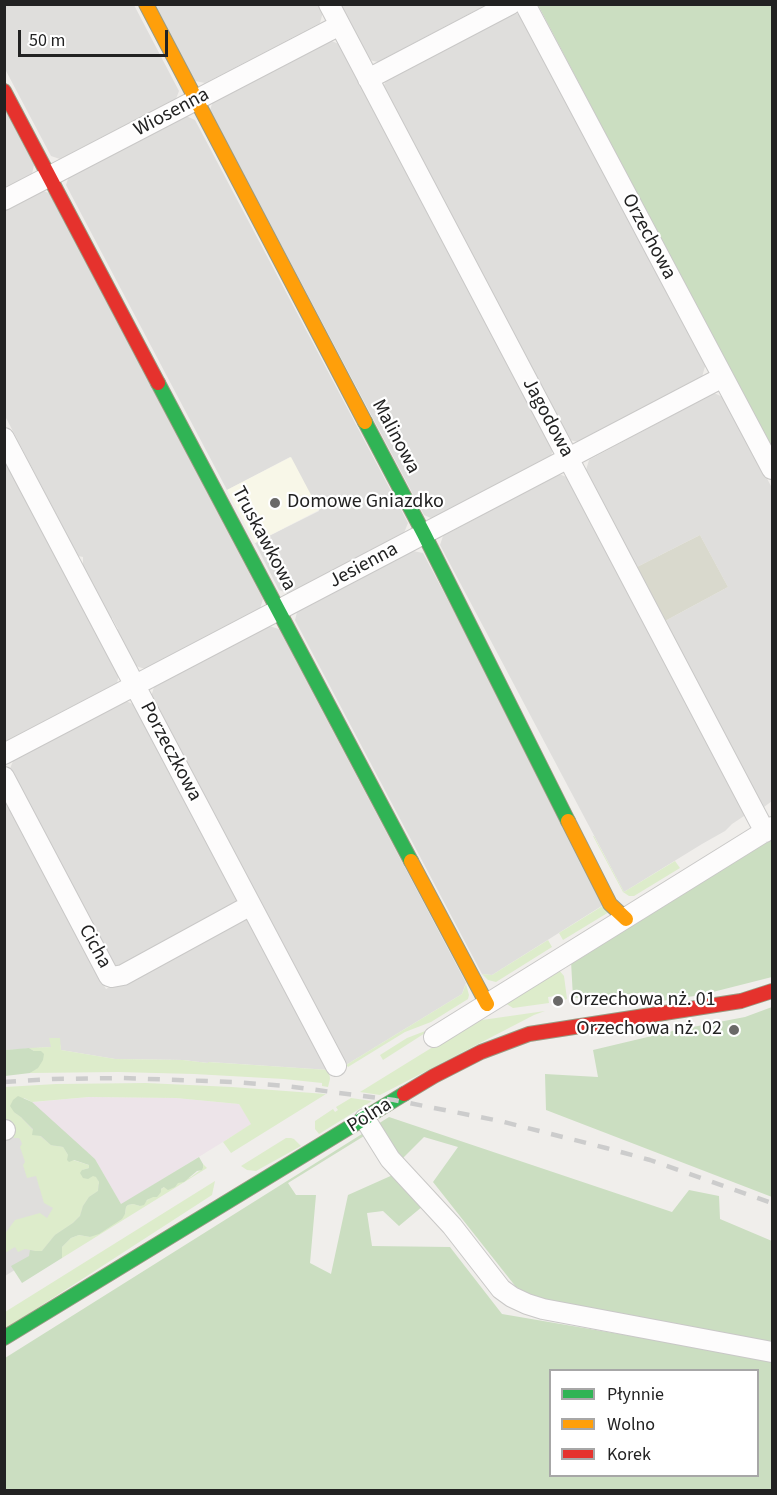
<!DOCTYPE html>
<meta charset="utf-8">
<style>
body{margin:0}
#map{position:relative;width:777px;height:1495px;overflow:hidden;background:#f0eeeb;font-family:"Source Sans 3",sans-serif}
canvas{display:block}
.frame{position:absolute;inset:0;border:6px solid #222;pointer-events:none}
.legend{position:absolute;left:549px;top:1369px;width:210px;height:108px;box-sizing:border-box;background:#fff;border:2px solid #a7a7a7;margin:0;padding:8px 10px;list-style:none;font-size:18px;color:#222}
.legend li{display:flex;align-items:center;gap:12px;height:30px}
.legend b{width:30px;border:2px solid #a7a7a7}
.scale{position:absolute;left:18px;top:30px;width:150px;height:27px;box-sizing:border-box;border:3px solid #222;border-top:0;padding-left:8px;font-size:18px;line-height:21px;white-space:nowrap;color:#222;-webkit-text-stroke:4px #fff;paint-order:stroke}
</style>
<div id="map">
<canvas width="777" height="1495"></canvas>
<div class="frame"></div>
<ul class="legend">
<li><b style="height:8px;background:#30b455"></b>Płynnie</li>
<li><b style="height:8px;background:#ff9f0a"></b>Wolno</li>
<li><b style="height:8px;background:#e5322d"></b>Korek</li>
</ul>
<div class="scale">50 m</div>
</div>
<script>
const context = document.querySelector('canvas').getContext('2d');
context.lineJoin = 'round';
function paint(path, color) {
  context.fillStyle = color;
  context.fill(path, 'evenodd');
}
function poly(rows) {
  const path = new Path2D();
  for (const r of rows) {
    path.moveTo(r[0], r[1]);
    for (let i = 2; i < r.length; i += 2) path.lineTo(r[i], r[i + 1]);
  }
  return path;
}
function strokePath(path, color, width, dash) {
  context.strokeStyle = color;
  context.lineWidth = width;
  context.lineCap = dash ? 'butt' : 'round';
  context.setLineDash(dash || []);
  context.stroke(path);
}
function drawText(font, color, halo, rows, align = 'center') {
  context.font = font + ' "Source Sans 3",sans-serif';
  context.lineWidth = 4.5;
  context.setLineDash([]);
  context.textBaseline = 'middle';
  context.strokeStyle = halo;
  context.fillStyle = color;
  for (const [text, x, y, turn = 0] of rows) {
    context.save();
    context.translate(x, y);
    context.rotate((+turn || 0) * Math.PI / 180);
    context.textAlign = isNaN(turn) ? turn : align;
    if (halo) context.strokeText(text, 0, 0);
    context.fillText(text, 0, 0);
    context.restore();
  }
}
const residential = poly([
 [319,4,323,12,320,23,205,83,195,81,155,5],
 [4,5,134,5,179,91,176,99,60,159,51,156,5,69],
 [339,5,486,5,378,62,369,60],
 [511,12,521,15,706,363,702,377,578,442,570,440,383,87,388,77],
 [329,40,339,44,553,449,551,456,433,519,424,515,210,110,213,101],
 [4,108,34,165,32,174,5,189],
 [186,116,195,120,408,523,404,533,289,594,279,590,255,543,319,511,290,457,227,490,66,185,69,176],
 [40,190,49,193,263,599,260,609,145,669,136,666,117,630,118,629,112,618,110,619,83,566,83,557,78,556,5,416,5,209],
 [714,393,725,398,772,488,772,801,764,807,747,777,665,621,728,587,700,535,637,567,586,470,589,460],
 [4,457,119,674,117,683,5,742],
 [559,474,569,478,747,814,732,824,725,831,702,844,624,892,440,545,443,536],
 [413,551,423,553,608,902,492,975,482,974,295,620,297,612],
 [269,626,279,629,466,983,462,994,346,1065,151,697,154,687],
 [126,701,135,705,239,901,116,969,9,771,13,761],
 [4,800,106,989,246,914,329,1070,209,1062,208,1063,183,1060,115,1059,61,1050,59,1038,52,1047,5,1050],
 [4,1096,121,1205,5,1276]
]);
const industrial = poly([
 [89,1097,176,1098,239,1104,252,1124,121,1205,95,1159,23,1103]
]);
const education = poly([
 [291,457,319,510,255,543,227,490]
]);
const construction = poly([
 [700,535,728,587,665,621,637,567]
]);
const grass = poly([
 [593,836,594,836,624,892,675,861,680,868,634,896,629,896,623,892],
 [609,902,609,912,563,940,559,933],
 [548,940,552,947,496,982,488,980,482,974,492,975],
 [558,969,564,976,567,999,564,1000,562,995,548,997,549,1003,513,1008,505,1003],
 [466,984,469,995,468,999,431,1022,405,1032,348,1067,346,1065,462,994],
 [545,1011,534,1015,380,1095,360,1092,475,1021],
 [433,1028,383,1060,380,1055,407,1038],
 [49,1038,60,1038,61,1050,115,1059,183,1060,208,1063,208,1062,329,1070,330,1079,328,1087,322,1086,322,1083,284,1079,194,1074,118,1072,30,1073,38,1067,34,1051,29,1048,51,1047],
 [146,1083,232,1087,326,1094,231,1153,223,1142,251,1124,239,1104,176,1098,89,1097,32,1102,24,1098,14,1112,21,1117,33,1130,51,1145,63,1147,68,1155,73,1160,89,1165,89,1168,82,1170,97,1177,99,1182,98,1191,89,1197,83,1206,80,1216,73,1223,55,1235,42,1251,35,1251,25,1249,18,1252,15,1247,5,1253,4,1235,15,1220,40,1213,47,1218,53,1208,44,1203,36,1176,27,1178,23,1165,25,1162,20,1147,22,1144,21,1141,19,1138,14,1138,9,1122,5,1123,5,1087,56,1084],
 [351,1098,372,1101,319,1134,315,1129,315,1121,333,1109,335,1112,338,1110,336,1107],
 [286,1138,291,1138,294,1139,301,1146,256,1171,247,1170,241,1166],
 [203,1164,207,1168,62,1258,62,1247,71,1238,79,1235,90,1237,125,1214,126,1207,128,1205,133,1204,140,1206,164,1187,191,1177,203,1168],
 [215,1181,212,1195,5,1329,5,1312]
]);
const forest = poly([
 [538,5,772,5,772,451],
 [772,837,772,977,701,995,661,1001,659,995,654,992,573,998,571,961],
 [772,1007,772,1197,546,1110,545,1074,598,1077,593,1050,677,1030,745,1017],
 [29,1048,34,1051,41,1051,44,1054,43,1060,38,1068,30,1073,5,1076,5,1050],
 [18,1096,32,1102,95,1159,121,1204,199,1157,203,1164,203,1168,202,1170,197,1171,184,1182,178,1183,175,1187,168,1190,164,1187,161,1189,161,1192,157,1197,153,1197,147,1200,144,1205,140,1206,133,1204,128,1205,126,1207,125,1214,122,1219,99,1234,90,1237,79,1235,71,1238,62,1247,62,1258,22,1283,11,1266,29,1256,30,1250,35,1251,42,1251,55,1235,73,1223,80,1216,83,1206,89,1197,98,1191,99,1182,96,1177,93,1176,88,1179,83,1178,80,1173,82,1170,89,1168,89,1165,74,1160,69,1162,67,1160,68,1155,63,1147,51,1145,41,1136,32,1135,33,1129,21,1117,14,1112,10,1106,13,1100],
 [389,1117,672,1212,689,1190,719,1196,720,1219,772,1241,772,1342,541,1301,516,1287,433,1182,458,1147,424,1137,403,1158,377,1128,288,1183,296,1195,316,1195,310,1263,331,1274,348,1195,395,1174,423,1206,399,1226,383,1211,367,1213,372,1246,450,1247,502,1314,772,1360,772,1490,5,1490,5,1358],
 [550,1370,758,1370,758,1476,550,1476]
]);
const street = poly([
 [329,4,765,832],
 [525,4,772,469],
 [368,79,511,4],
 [4,200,340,25],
 [4,438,336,1066],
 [4,754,723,377],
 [4,777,109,976,112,977,123,975,251,905],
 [434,1037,772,827],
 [365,1119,390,1159,452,1226,501,1289,512,1297,527,1304,543,1309,772,1352],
 [4,1130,5,1130]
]);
const fast = poly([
 [158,383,411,861],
 [365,422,424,534,568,821],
 [4,1338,404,1094]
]);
const slow = poly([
 [146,4,365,422],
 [568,821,610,904,626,919],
 [411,861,487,1004]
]);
const jam = poly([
 [4,91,158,383],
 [404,1094,434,1076,481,1052,529,1034,741,1001,772,991]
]);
const rail = poly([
 [4,1082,53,1079,123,1078,234,1082,286,1086,394,1100,500,1121,606,1148,650,1160,772,1203]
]);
const markers = [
 [275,503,6,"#6a6968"],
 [558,1001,6,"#6a6968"],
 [734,1030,6,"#6a6968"]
];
const streetNames = [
 ["Wiosenna",172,113,-28],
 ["Orzechowa",648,237,62],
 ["Jagodowa",547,418,62],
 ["Malinowa",395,437,62],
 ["Truskawkowa",263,539,62],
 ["Jesienna",364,566,-28],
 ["Porzeczkowa",170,752,62],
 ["Cicha",94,947,61],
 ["Polna",370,1116,-32]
];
const poiNames = [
 ["Domowe Gniazdko",287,503],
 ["Orzechowa nż. 01",570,1001],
 ["Orzechowa nż. 02",722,1030,"right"]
];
paint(residential, '#dfdedc');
paint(industrial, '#ede4e9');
paint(education, '#f8f7e8');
paint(construction, '#d9d9cd');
paint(grass, '#ddeccb');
paint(forest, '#cbdec1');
strokePath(street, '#c9c8c7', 22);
strokePath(fast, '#999a82', 16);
strokePath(slow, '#999a82', 16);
strokePath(jam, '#999a82', 16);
strokePath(street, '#fdfcfc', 20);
strokePath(fast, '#30b455', 14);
strokePath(slow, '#ff9f0a', 14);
strokePath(jam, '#e5322d', 14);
strokePath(rail, '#ccc', 4.5, [12, 12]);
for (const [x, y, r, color] of markers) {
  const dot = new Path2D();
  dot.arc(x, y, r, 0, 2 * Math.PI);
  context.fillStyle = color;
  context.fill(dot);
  strokePath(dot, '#fff', 2);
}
drawText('20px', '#222', '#fff', streetNames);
drawText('20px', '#222', '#fff', poiNames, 'left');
</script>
